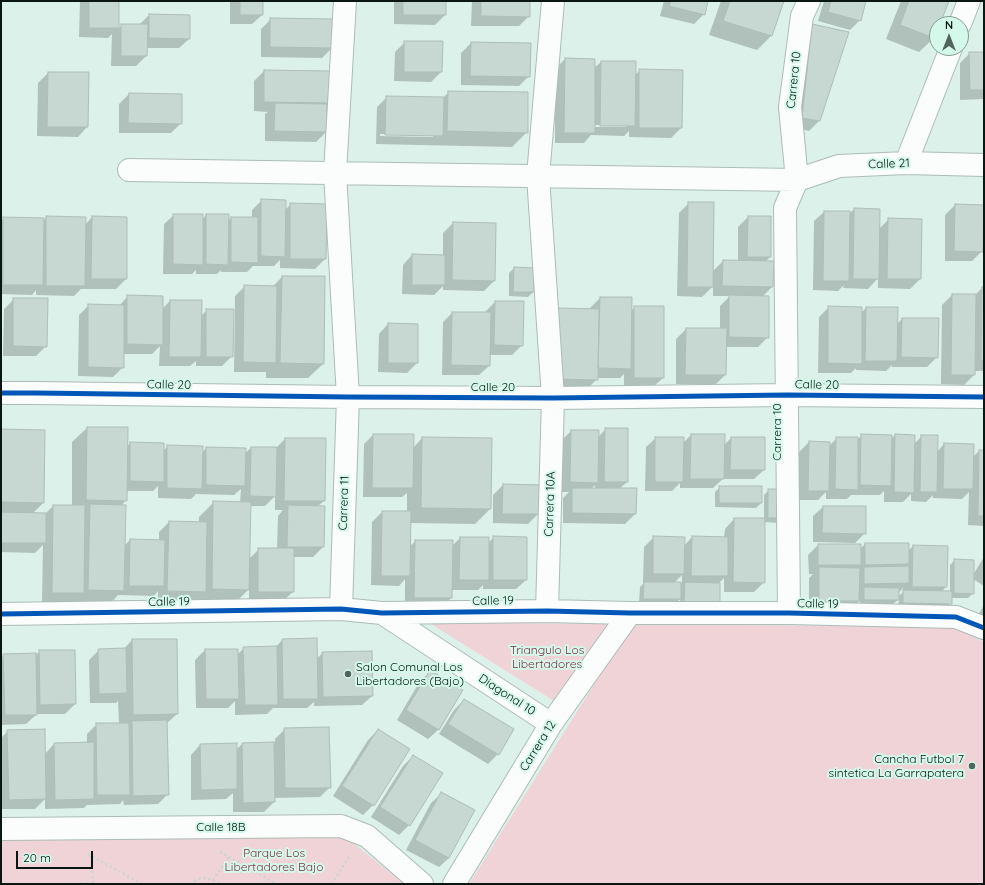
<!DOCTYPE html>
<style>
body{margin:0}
#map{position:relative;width:985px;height:885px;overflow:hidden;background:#dcf1e9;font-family:Quicksand,sans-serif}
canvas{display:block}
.frame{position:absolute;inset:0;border:2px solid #091612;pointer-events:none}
.north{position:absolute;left:929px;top:16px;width:40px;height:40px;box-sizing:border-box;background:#d4f9eb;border:1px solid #839e94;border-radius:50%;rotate:0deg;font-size:11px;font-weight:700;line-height:16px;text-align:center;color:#091612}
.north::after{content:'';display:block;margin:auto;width:14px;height:18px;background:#53635d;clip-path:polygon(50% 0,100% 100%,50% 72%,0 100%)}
.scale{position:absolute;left:16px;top:851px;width:77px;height:18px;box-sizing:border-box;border:2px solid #091612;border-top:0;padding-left:5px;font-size:12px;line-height:14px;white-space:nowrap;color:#091612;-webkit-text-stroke:3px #d4f9eb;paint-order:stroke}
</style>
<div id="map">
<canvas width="985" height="885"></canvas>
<div class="frame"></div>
<div class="north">N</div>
<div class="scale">20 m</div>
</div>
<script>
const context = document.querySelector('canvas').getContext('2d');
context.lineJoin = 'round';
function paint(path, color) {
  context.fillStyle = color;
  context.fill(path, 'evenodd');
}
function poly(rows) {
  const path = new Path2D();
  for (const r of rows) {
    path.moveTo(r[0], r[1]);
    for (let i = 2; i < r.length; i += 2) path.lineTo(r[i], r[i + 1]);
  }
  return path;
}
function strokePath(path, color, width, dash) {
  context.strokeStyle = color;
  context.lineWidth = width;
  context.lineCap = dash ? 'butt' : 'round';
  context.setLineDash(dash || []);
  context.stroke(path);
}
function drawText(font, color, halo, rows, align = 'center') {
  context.font = font + ' Quicksand,sans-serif';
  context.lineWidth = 4;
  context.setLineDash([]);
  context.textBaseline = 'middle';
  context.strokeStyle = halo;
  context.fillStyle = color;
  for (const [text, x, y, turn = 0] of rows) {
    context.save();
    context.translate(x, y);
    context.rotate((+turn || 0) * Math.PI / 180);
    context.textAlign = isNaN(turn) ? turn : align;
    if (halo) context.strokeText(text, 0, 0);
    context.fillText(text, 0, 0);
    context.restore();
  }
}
const green = poly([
 [428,622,609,624,559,704],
 [632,624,954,627,984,642,984,884,469,884],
 [343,835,405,884,1,884,1,839]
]);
const shadow = poly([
 [80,1,118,1,118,29,122,25,139,25,149,15,189,39,179,48,146,48,146,56,136,66,111,66,112,34,108,38,79,37],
 [230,1,262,1,262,15,252,24,230,24],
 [394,1,445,1,445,15,435,25,394,24],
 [472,1,529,1,529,16,519,26,471,26],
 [664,1,707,1,704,14,694,24,660,16],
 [721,1,783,1,771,36,757,50,709,35],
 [824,1,865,1,860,20,850,30,818,21],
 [901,1,948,1,939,24,937,24,937,29,934,38,919,52,886,39],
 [271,19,332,48,322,58,261,57,261,29],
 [812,25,819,121,809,131,792,127,802,35],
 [405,42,441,72,431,82,394,81,395,52],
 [471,43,529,76,519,86,461,85,461,53],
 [970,53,984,53,984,99,960,100,960,63],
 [565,59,594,68,601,62,635,62,635,75,640,70,681,128,671,138,629,137,629,131,624,136,591,135,584,143,555,143,555,69],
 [595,125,626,125,626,127,595,127],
 [264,71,329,102,326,105,326,132,316,142,265,141,265,114,268,112,254,111,254,81],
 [48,73,87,127,78,137,37,136,38,83],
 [449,92,527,132,512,147,376,144,377,107,387,97,443,98],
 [380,134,433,134,433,137,380,136],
 [129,94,181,123,171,133,119,133,119,104],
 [262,200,285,210,291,204,325,259,315,269,280,268,280,260,274,266,253,266,247,272,221,272,221,270,217,274,196,274,196,270,192,274,163,274,164,224,174,215,202,220,206,215,228,221,231,218,252,218,252,210],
 [689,203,712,272,723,261,738,261,738,227,748,217,770,257,765,262,772,287,762,297,768,337,758,347,726,347,725,375,715,385,676,384,676,339,686,329,720,329,720,306,730,296,713,296,713,286,702,297,677,296,679,213],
 [955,205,982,251,972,261,945,261,945,215],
 [854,209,879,229,889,219,920,279,910,289,878,288,878,278,868,289,843,288,844,285,838,291,813,290,814,221,824,212,848,215],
 [47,217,85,225,92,217,126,218,126,279,116,289,81,289,74,296,36,295,36,290,32,295,1,294,1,221,4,218,43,221],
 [453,223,494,281,484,291,443,290,443,286,434,295,402,294,403,265,412,255,443,256,443,233],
 [514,268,533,292,528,297,509,296,509,273],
 [282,277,323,364,308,378,266,378,266,372,234,372,235,296,245,286,272,287],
 [982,288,984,288,984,371,974,371,974,375,964,385,941,384,942,305,952,295,975,295],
 [128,296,162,309,170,301,201,301,201,316,207,310,232,356,222,366,196,366,196,361,190,366,159,366,160,346,152,354,123,354,123,367,113,377,78,376,79,315,89,305,119,306],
 [600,298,631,311,635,307,663,378,653,387,624,387,624,374,620,378,597,378,597,379,587,389,548,388,590,310,590,308],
 [14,299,46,346,36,356,3,356,4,309],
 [495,302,523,302,522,345,512,355,489,355,489,366,479,375,442,375,443,322,452,313,485,313,485,312],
 [829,307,861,313,866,308,896,325,902,319,937,357,927,367,892,367,892,365,886,371,856,370,856,368,851,373,818,373,819,317],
 [388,324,417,363,407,373,378,372,379,334],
 [87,428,127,447,130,443,163,451,168,446,202,453,206,448,244,454,251,448,276,448,285,439,324,501,318,506,324,506,323,547,313,557,293,557,293,592,283,601,249,601,249,589,234,604,198,603,198,599,196,601,158,600,158,591,154,596,118,595,109,605,74,603,42,602,43,545,35,553,1,552,1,430,43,503,32,514,45,514,53,506,72,506,72,442],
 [158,486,158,498,191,499,196,494,234,495,241,489,240,503,214,502,199,517,199,523,169,522,159,532,159,541,130,540,124,546,121,506,126,500,127,491,153,491],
 [275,496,275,510,283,510,278,516,277,549,259,549,249,559,250,506,265,506],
 [606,429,627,482,619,489,635,514,625,524,563,523,563,498,569,492,561,492,561,441,571,431,598,437],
 [595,485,595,489,591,489],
 [373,435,413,448,422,438,490,509,475,524,410,523,409,547,416,541,452,546,460,538,488,543,494,537,526,580,516,589,483,589,483,585,478,590,452,590,451,598,442,608,405,607,405,579,399,586,371,585,372,522,382,512,407,512,407,493,402,497,363,497,364,444],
 [691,435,724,445,731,438,764,470,754,479,723,479,713,488,680,488,680,483,672,491,645,491,646,447,656,438,683,443],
 [862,435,890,440,895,435,914,444,922,436,937,452,944,444,973,445,973,457,979,451,984,451,984,526,968,525,969,492,962,499,933,498,933,495,926,502,911,501,911,494,903,502,884,502,884,491,880,495,851,495,847,499,826,499,826,492,818,500,798,500,799,452,809,442,829,446,837,438,857,440],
 [503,485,538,514,528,524,493,523,493,495],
 [720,487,761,503,756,508,715,507,715,492],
 [769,490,779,523,764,522,764,582,754,592,724,592,724,578,719,583,680,607,680,599,675,604,639,603,640,587,643,584,644,547,654,537,684,546,692,537,724,538,725,529,734,519,764,519,764,495],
 [682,575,682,583,674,583],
 [823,507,865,533,855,543,813,542,813,516],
 [865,544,908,551,913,546,946,587,941,592,950,592,950,565,955,560,973,575,984,557,984,586,973,579,973,593,968,598,951,598,951,603,946,608,898,607,899,599,893,604,859,604,860,600,848,611,809,610,809,578,813,574,809,574,808,555,818,545,860,549],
 [903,588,903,592,898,597,898,593],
 [984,605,984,621,977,617],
 [132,640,177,714,166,724,168,794,158,804,124,805,123,800,120,804,87,805,84,808,45,809,45,799,35,809,1,809,1,738,8,731,45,754,54,744,87,743,87,734,97,724,119,724,118,701,116,703,90,703,89,660,99,650,123,650],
 [282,640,316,659,323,653,372,696,362,705,314,706,314,702,307,708,273,708,267,714,235,715,235,701,228,708,196,708,195,660,205,650,237,655,244,648,276,647],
 [40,651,75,704,65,714,37,714,26,724,1,725,1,658,4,655,35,656],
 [430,672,462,690,438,730,428,739,397,720,420,681],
 [464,700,498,754,488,764,439,734,454,710],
 [285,729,330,787,320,797,274,798,274,802,264,812,233,812,233,793,226,799,191,800,191,755,200,745,236,750,242,744,275,743,275,739],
 [378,730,373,805,363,815,333,796,368,740],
 [413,756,409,825,399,835,371,817,403,766],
 [441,794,449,858,439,867,406,850,431,803]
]);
const building = poly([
 [89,1,119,1,119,28,89,28,89,1],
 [240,1,263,1,263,15,240,15,240,1],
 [403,1,446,1,446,15,403,15,403,1],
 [481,1,530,1,530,17,481,16,481,1],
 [671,1,708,1,705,15,669,6,671,1],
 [730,1,784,1,772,36,723,21,730,1],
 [831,1,866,1,861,21,828,12,831,1],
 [909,1,949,1,940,24,937,24,937,32,934,38,900,25,909,1],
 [149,14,190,15,190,39,149,38,149,14],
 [270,18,334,19,333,48,270,47,270,18],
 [121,24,148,24,147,56,121,56,121,24],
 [812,24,849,32,820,121,802,118,812,24],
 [404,41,443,41,442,72,404,72,404,41],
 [471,42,531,43,530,77,470,76,471,42],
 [969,52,984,52,984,90,970,90,969,52],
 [565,58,595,59,595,133,564,133,565,58],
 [601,61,636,61,635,126,600,126,601,61],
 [639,69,683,70,682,128,639,128,639,69],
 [264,70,330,71,330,103,264,102,264,70],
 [48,72,89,72,88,127,47,127,48,72],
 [448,91,528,92,528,133,447,131,448,91],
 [129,93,182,94,182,124,128,123,129,93],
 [386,96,444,97,443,136,385,135,386,96],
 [275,103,327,104,327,132,274,131,275,103],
 [261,199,286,200,285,257,261,256,261,199],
 [688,202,714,202,713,287,687,287,688,202],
 [290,203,327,204,326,259,290,259,290,203],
 [955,204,984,205,983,252,954,251,955,204],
 [854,208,880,209,879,279,853,279,854,208],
 [824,211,850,211,849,281,823,281,824,211],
 [173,214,203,214,203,265,173,264,173,214],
 [206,214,229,214,228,265,206,264,206,214],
 [46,216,86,217,85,286,46,286,46,216],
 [92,216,127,217,127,279,91,279,92,216],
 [748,216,771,216,771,257,747,257,748,216],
 [3,217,44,218,43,285,3,285,3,217],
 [231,217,258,217,258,263,231,262,231,217],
 [888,218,922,219,921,279,887,279,888,218],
 [453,222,496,223,495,281,452,280,453,222],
 [412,254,445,255,445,285,412,285,412,254],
 [723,260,774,261,773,287,722,286,723,260],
 [514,267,534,268,534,292,513,292,514,267],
 [282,276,325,276,324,364,280,363,282,276],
 [244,285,277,286,276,363,243,362,244,285],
 [982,287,984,287,984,361,981,361,982,287],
 [952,294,976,294,975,375,951,375,952,294],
 [127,295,163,296,163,345,127,344,127,295],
 [729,295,769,296,769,338,729,337,729,295],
 [600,297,632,297,631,369,598,368,600,297],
 [13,298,48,298,47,347,13,346,13,298],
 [170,300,202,300,201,357,169,357,170,300],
 [495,301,524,301,523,346,494,345,495,301],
 [88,304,124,305,124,368,88,367,88,304],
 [634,306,664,306,664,378,634,378,634,306],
 [828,306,862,307,862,364,828,363,828,306],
 [866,307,898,307,897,361,865,361,866,307],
 [558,308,599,309,598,380,557,379,558,308],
 [206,309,234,309,233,357,206,357,206,309],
 [452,312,491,312,490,366,451,365,452,312],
 [902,318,939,318,938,358,901,357,902,318],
 [388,323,418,324,418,363,388,363,388,323],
 [686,328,727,328,726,375,685,375,686,328],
 [87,427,128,427,127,501,86,500,87,427],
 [605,428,628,428,628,482,604,482,605,428],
 [1,429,45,430,44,503,1,502,1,429],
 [571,430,599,430,598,483,570,482,571,430],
 [373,434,414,434,413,488,372,488,373,434],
 [691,434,725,434,724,479,690,479,691,434],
 [861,434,892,435,891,486,860,485,861,434],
 [895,434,915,435,914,493,894,492,895,434],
 [921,435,938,435,937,492,920,492,921,435],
 [422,437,492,438,491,509,421,508,422,437],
 [655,437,684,437,683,482,655,482,655,437],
 [731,437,765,437,765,470,730,470,731,437],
 [836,437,858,437,858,490,835,489,836,437],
 [285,438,326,438,325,501,284,501,285,438],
 [809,441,830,442,829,491,808,491,809,441],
 [130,442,164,443,164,482,130,481,130,442],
 [944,443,974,444,973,489,943,489,944,443],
 [167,445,203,446,202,489,167,488,167,445],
 [206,447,246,448,245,486,206,485,206,447],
 [251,447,277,447,276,497,250,496,251,447],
 [979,450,984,450,984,516,978,516,979,450],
 [503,484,540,485,539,514,502,514,503,484],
 [719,486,762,486,762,503,719,503,719,486],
 [572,488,637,488,636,514,572,513,572,488],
 [768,489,786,489,785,518,768,518,768,489],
 [213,501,251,502,249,590,212,589,213,501],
 [90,504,126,505,124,591,88,590,90,504],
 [53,505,85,505,84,593,52,593,53,505],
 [288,505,325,506,324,547,287,547,288,505],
 [823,506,866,506,866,534,822,533,823,506],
 [382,511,411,511,410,576,381,576,382,511],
 [1,512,46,513,46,543,1,543,1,512],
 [734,518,765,518,765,583,733,582,734,518],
 [169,521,207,522,206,592,167,591,169,521],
 [493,536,527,537,527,580,493,580,493,536],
 [653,536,685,537,684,574,653,574,653,536],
 [692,536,728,537,728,576,691,576,692,536],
 [460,537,489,537,489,580,459,580,460,537],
 [130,539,165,540,164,586,129,586,130,539],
 [415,540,453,540,452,598,414,598,415,540],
 [865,543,909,543,909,564,865,565,865,543],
 [818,544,861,544,861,565,818,565,818,544],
 [913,545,948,546,947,587,912,587,913,545],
 [258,548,294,548,294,592,258,592,258,548],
 [954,559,974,560,974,594,954,593,954,559],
 [909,566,909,583,864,584,864,567,909,566],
 [819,567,860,568,859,601,819,601,819,567],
 [644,582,681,582,681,599,643,599,644,582],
 [685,582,720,583,720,603,684,602,685,582],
 [864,587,899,588,899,600,864,600,864,587],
 [903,590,952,591,952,604,903,603,903,590],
 [317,638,318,699,283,699,282,639,317,638],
 [132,639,177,639,178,714,133,715,132,639],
 [277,646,278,705,245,705,243,647,277,646],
 [126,648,127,693,99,694,98,649,126,648],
 [205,649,238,649,239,699,206,699,205,649],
 [39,650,75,650,76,704,40,705,39,650],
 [372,651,373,696,323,697,322,652,372,651],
 [36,653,37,715,5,715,3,654,36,653],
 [430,670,463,690,439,730,406,710,430,670],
 [464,699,514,729,499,755,448,724,464,699],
 [167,720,169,795,133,796,132,721,167,720],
 [96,723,129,723,130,795,97,795,96,723],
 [329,727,331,788,285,788,284,728,329,727],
 [45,729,46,799,9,800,7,730,45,729],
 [378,729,410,749,374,806,342,786,378,729],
 [94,742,94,799,55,800,54,743,94,742],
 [274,742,275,802,243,803,242,743,274,742],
 [237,743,237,789,201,790,200,744,237,743],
 [413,755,443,773,410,826,380,807,413,755],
 [441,792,475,810,449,858,415,840,441,792]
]);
const path = poly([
 [220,852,277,884],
 [88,854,142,884],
 [91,856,93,883],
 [213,880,229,857],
 [76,884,82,883,94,884],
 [190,884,198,879,206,878,213,880,221,884],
 [332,884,350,855]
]);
const street = poly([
 [960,24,969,1],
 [906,163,951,48],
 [129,170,797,180,839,166,906,163,984,165],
 [1,393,36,393,348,397,553,398,787,395,984,397],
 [341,609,348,397,335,173,345,1],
 [547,611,553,398,538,176,553,1],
 [382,613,551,724],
 [789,613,785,208,797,180,790,107,802,16,809,1],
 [1,614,341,609,382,613,547,611,630,613,789,613,956,617,984,628],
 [1,829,341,826,367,836,422,884],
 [454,884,551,724,630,613]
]);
const cycleway = poly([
 [1,393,36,393,348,397,553,398,787,395,984,397],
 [1,614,341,609,382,613,547,611,630,613,789,613,956,617,984,628]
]);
const markers = [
 [348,674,4,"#53635d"],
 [972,766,4,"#53635d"]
];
const streetNames = [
 ["Carrera 10",794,80,-84],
 ["Calle 21",889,164,-2],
 ["Calle 20",169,385,1],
 ["Calle 20",817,385,1],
 ["Calle 20",493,387],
 ["Carrera 10",777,432,-90],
 ["Carrera 11",344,503,-88],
 ["Carrera 10A",550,504,-88],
 ["Calle 19",493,601,-1],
 ["Calle 19",169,602,-1],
 ["Calle 19",818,604,1],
 ["Diagonal 10",507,695,33],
 ["Carrera 12",538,746,-58],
 ["Calle 18B",221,827]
];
const parkNames = [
 ["Triangulo Los",547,650],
 ["Libertadores",547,664],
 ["Parque Los",274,853],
 ["Libertadores Bajo",274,867]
];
const poiNames = [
 ["Salon Comunal Los",356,667],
 ["Libertadores (Bajo)",356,681],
 ["Cancha Futbol 7",964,759,"right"],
 ["sintetica La Garrapatera",964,773,"right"]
];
paint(green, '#efd3d7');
paint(shadow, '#0003');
paint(building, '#c7d7d1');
strokePath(building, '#adbdb7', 1);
strokePath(street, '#acbcb6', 24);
strokePath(path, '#cdd3d1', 2.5, [2, 3]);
strokePath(street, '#fafdfc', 22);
strokePath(cycleway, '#0057b8', 5);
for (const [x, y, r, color] of markers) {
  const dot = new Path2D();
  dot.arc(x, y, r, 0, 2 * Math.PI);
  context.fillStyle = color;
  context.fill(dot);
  strokePath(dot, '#d4f9eb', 1.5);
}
drawText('12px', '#091612', '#d4f9eb', streetNames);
drawText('12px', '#802e45', '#d4f9eb', parkNames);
drawText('12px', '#091612', '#d4f9eb', poiNames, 'left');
</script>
